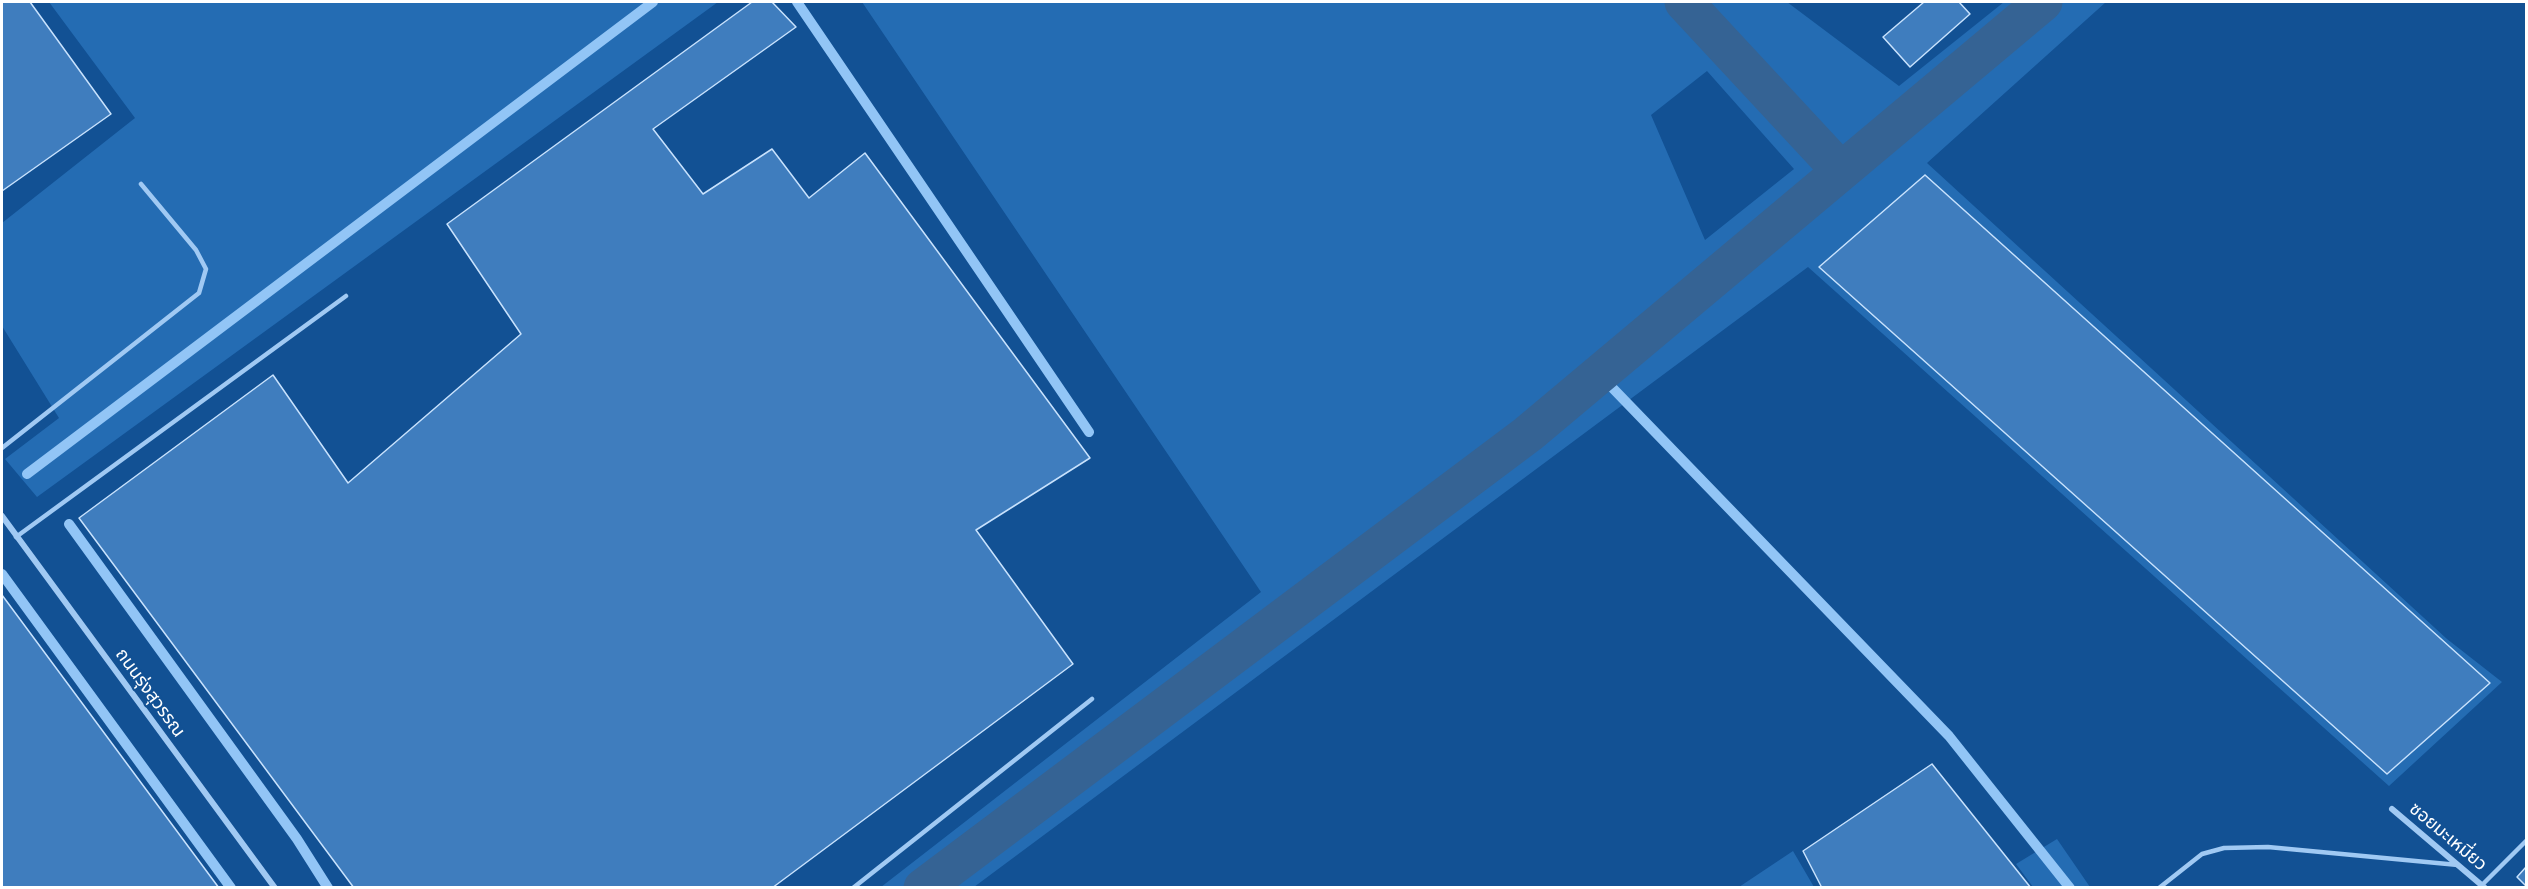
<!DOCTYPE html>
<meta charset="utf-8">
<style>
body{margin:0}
#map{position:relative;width:2528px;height:889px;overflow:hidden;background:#125194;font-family:Figtree,sans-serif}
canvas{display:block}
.frame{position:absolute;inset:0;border:3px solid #fff;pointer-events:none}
</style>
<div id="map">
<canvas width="2528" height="889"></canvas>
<div class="frame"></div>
</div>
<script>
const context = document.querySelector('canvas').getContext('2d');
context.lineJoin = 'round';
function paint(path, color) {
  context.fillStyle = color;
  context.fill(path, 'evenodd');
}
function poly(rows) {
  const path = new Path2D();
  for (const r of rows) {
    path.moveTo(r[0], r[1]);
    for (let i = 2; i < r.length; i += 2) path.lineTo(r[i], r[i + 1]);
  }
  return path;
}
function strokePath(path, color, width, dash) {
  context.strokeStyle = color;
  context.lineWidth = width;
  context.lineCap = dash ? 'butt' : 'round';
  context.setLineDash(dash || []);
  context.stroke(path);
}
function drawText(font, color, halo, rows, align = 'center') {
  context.font = font + ' Figtree,"Noto Sans Thai",sans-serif';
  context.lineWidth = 4.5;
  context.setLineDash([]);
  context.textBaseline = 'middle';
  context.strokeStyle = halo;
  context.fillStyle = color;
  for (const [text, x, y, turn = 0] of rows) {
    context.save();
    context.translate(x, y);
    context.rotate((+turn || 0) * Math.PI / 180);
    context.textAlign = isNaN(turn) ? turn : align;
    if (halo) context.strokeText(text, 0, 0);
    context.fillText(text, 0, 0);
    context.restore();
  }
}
const green = poly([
 [49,2,718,2,37,497,5,459,59,418,2,326,2,223,135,118],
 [862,2,1787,2,1899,86,2004,2,2106,2,1927,163,2447,639,2502,682,2389,786,1808,267,974,887,881,887,1261,592],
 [1707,71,1794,169,1705,240,1651,115],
 [2057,839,2090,887,2033,887,2016,864],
 [1793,851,1814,887,1739,887]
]);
const stream = poly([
 [797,2,1089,432],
 [1599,374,1949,736,2070,888],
 [27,474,653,2],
 [69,524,297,839,328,888],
 [2,574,231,888]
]);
const canal = poly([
 [1684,2,1841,171],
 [923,888,1528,434,2043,2]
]);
const building = poly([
 [2,2,30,2,111,114,2,191,2,2],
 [752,2,772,2,796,27,653,129,703,194,772,149,809,198,865,153,1090,458,976,530,1073,664,772,888,354,888,79,518,273,375,348,483,521,334,447,224,752,2],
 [1924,2,1959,2,1970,14,1910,67,1883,37,1924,2],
 [1925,175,2490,683,2387,774,1819,267,1925,175],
 [2,595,219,888,2,888,2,595],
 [1932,764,2031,888,1822,888,1803,851,1932,764],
 [2526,867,2526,886,2517,877,2526,867]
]);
const lane = poly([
 [2,448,199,293,206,269,196,250,141,184],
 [16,537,346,296],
 [2482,885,2526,841],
 [853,888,1092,699],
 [2159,888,2202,854,2224,848,2268,847,2458,865]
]);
const street = poly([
 [2,516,275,888],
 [2392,809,2485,888]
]);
const streetNames = [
 ["ถนนรุ่งสุวรรณ",150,693,54],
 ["ซอยมะเหมี่ยว",2448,837,40]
];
paint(green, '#246cb3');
strokePath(stream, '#92c5f6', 10);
strokePath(canal, '#356394', 39);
paint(building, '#3f7dbe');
strokePath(building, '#c8e2fd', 1.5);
strokePath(lane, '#a0c9f3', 4.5);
strokePath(street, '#a0c9f3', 6);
drawText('18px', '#fff', '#125194', streetNames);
</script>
